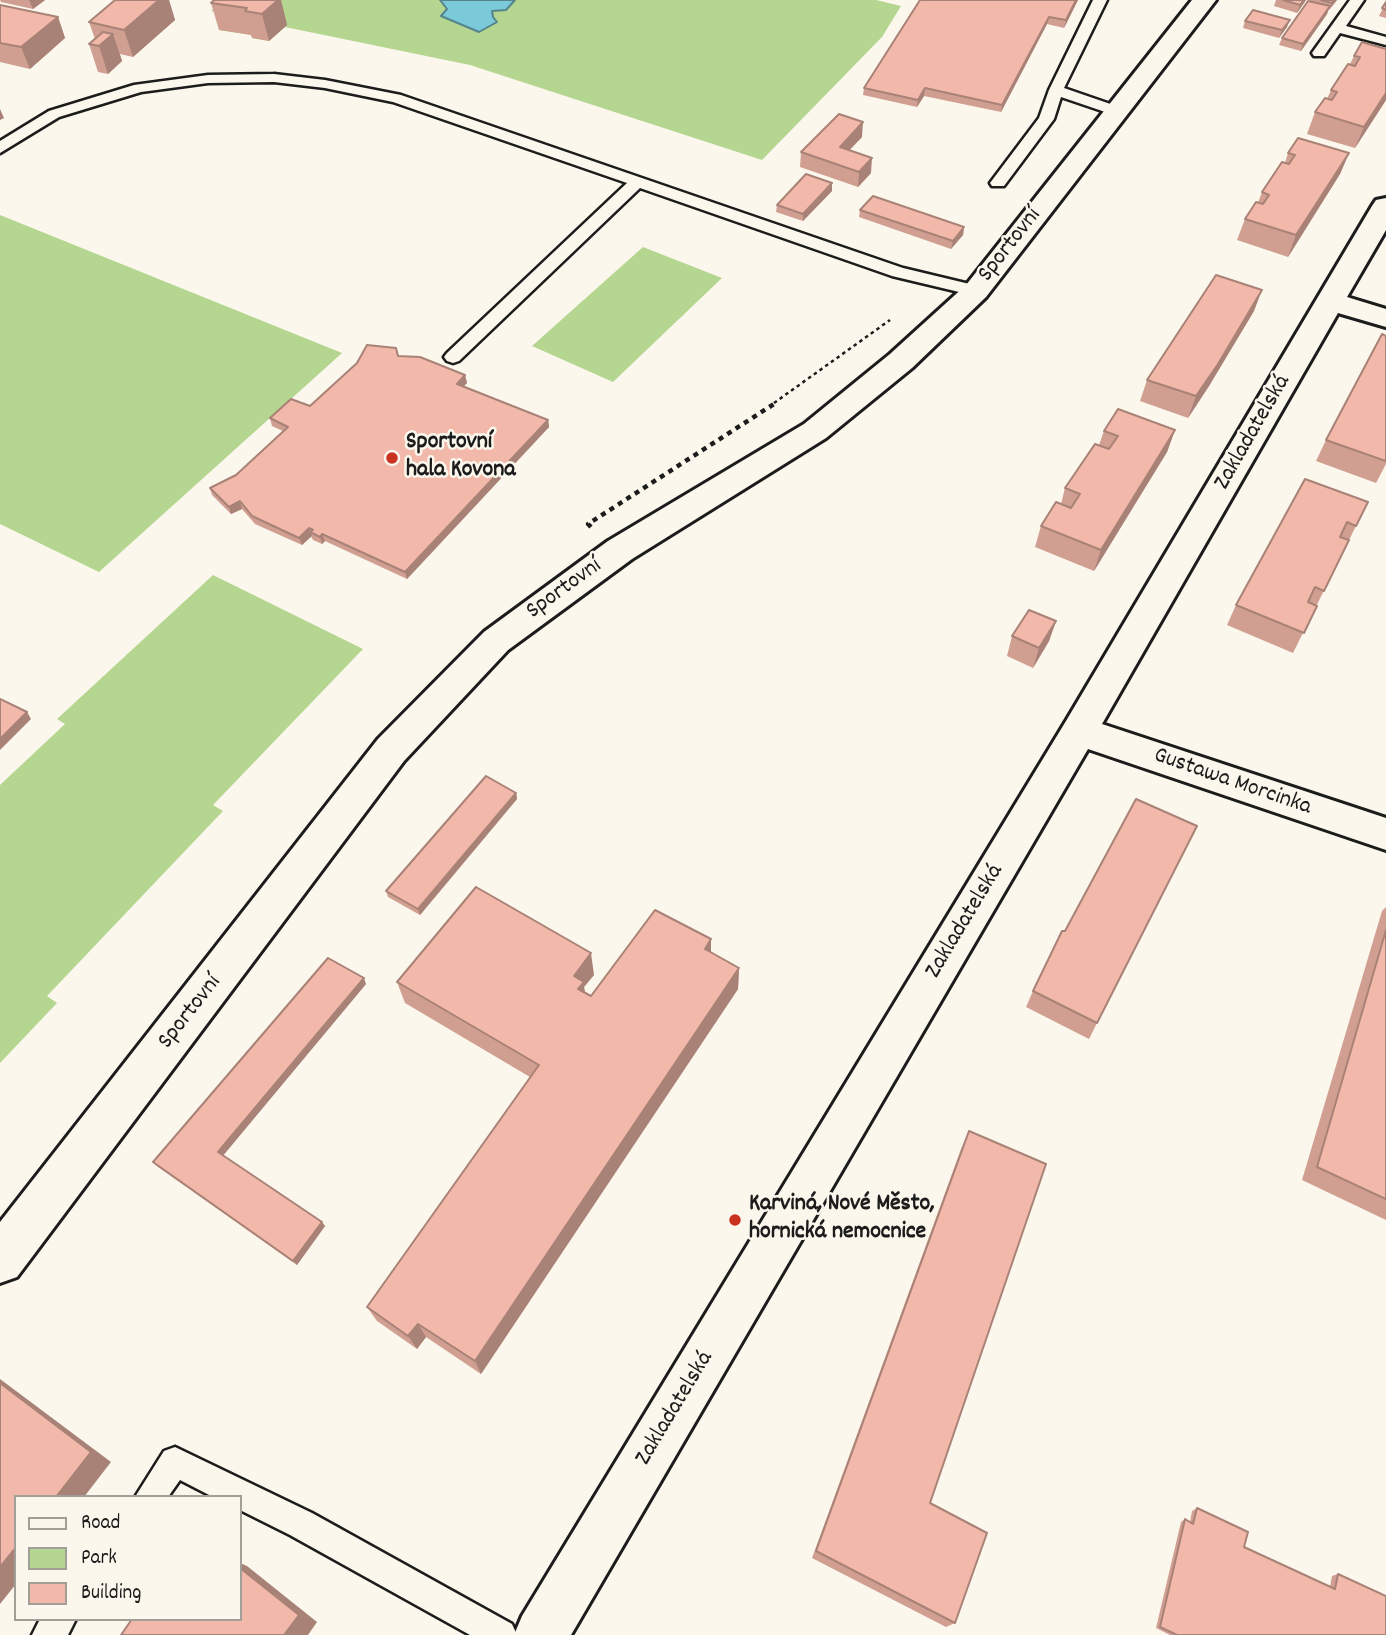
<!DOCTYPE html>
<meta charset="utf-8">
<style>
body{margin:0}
#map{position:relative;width:1386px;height:1635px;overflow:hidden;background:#fbf7ec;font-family:Dekko,sans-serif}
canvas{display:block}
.legend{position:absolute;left:14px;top:1495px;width:228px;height:126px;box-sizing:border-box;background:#fbf7ec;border:2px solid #a29f99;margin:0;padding:9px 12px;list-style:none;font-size:21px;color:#1c1c1c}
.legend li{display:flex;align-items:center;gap:14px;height:35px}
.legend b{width:35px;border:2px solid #a29f99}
</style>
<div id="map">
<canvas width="1386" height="1635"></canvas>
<ul class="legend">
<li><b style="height:9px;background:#fbf7ec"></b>Road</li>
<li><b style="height:19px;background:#b5d690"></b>Park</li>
<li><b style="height:19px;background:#f2b9aa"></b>Building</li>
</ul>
</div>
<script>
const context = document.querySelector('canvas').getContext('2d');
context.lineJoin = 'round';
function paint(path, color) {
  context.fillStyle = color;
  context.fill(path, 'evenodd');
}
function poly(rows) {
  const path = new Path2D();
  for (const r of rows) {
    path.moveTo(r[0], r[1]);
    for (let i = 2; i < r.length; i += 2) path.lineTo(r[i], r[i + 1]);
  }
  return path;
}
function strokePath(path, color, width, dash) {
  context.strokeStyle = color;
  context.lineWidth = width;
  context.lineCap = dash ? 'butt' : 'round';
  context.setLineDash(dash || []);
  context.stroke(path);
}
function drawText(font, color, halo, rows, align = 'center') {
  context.font = font + ' Dekko,sans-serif';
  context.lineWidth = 5;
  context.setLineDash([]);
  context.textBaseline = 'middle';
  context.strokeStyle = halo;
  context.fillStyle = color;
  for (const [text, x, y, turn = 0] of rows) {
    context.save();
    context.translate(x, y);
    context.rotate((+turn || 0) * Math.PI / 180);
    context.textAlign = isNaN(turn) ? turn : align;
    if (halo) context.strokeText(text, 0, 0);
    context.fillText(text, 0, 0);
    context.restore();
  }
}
const green = poly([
 [224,0,876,0,901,6,882,37,762,160,470,65,285,27,269,41,252,38,253,35,219,30,234,16,211,11],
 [0,215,342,353,99,572,0,524],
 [643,247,722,278,613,382,532,346],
 [213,575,363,649,213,805,223,811,47,996,57,1003,0,1063,0,785,65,724,57,719]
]);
const water = poly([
 [440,0,515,0,506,10,492,11,493,17,497,22,479,32,441,16,447,9,440,0]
]);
const pathFar1 = poly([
 [774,403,890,320]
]);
const path = poly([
 [591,527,588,524,777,402]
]);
const lane = poly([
 [1093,0,1107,0,1064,88,1122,108,1125,111,1117,116,1061,97,1054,119,1004,186,992,186,990,183,1039,118,1049,90,1093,0],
 [1350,0,1364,0,1346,26,1386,37,1386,45,1340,33,1324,56,1314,56,1312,53,1350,0],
 [274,74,325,80,401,95,903,268,982,287,984,291,976,296,892,276,640,188,459,361,453,363,447,361,444,357,447,353,627,183,393,102,325,88,274,82,208,83,141,92,59,117,0,153,0,141,49,111,134,85,208,75,274,74],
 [175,1447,312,1513,512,1624,517,1635,470,1635,290,1535,240,1510,240,1497,213,1497,180,1480,168,1497,135,1497,164,1451,175,1447],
 [40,1619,76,1619,68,1635,32,1635,40,1619]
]);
const street = poly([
 [1192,0,1216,0,986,297,912,368,826,438,632,559,508,650,404,761,17,1277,0,1283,0,1222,378,739,484,632,608,541,804,424,890,354,966,285,1192,0],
 [1386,198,1386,230,1347,297,1386,309,1386,327,1338,313,1102,724,1386,818,1386,850,1088,749,571,1635,514,1635,522,1616,1066,721,1372,206,1376,200,1386,198]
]);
const wall = poly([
 [0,0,45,0,33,9,1,2],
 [115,0,169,0,175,20,133,57,120,54,122,61,108,74,98,72,89,44,95,39,89,22],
 [281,0,287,25,269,41,252,38,251,35,219,30,211,3],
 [1078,0,1064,28,1047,24,1001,112,924,96,917,107,863,95,864,88],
 [1276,0,1306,0,1304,3,1297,13,1274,6],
 [1310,0,1337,0,1329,10,1328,10,1327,14,1301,51,1279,45,1282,38],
 [1386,2,1386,18,1379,16],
 [0,5,58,17,65,38,30,69,0,62],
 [1245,21,1287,27,1279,38,1243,28],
 [1386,49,1386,100,1355,148,1307,134,1315,112,1327,99,1331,90,1350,64,1354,56],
 [862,137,850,150,871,173,858,187,800,167,801,152],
 [1288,153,1349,153,1340,174,1288,257,1237,240,1245,219,1258,203,1262,192,1285,163],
 [832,191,803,221,776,212,777,205],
 [860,210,964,227,963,235,951,249,859,217],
 [1254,311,1209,386,1188,418,1140,401,1147,380],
 [1386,336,1386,464,1376,483,1316,461,1326,440],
 [398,356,465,375,467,383,464,386,548,420,549,427,407,579,325,541,322,544,313,540,311,536,302,545,255,524,242,509,231,514,212,495,210,488,236,475,283,431,272,426,270,418,310,406],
 [1175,430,1167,452,1094,571,1035,547,1041,526,1061,504,1065,488,1099,445,1104,431],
 [1305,479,1356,526,1293,653,1227,625,1236,605],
 [1056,621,1049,641,1033,668,1007,656,1012,636],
 [516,793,517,799,420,915,388,897,386,891],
 [1386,907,1386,1220,1302,1180,1382,911],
 [711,952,739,968,738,989,481,1374,426,1337,417,1349,377,1321,367,1307,530,1077,405,1003,397,982,594,975,584,987,585,993,591,996],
 [366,984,223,1155,325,1226,297,1265,158,1167,153,1162],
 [1033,991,1097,1023,1089,1039,1026,1007],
 [969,1131,930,1503,955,1623,946,1627,812,1558,961,1149],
 [1197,1508,1244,1547,1330,1587,1332,1576,1338,1574,1386,1635,1170,1635,1156,1628,1181,1522,1185,1519,1190,1522,1192,1511]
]);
const shadedWall = poly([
 [29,0,45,0,33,9],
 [159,0,169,0,175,20,133,57,124,30],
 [278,0,281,0,287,25,269,41,262,14],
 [1076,0,1078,0,1064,28,1066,20],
 [1304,0,1306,0,1304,3,1297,13,1300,5],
 [1334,0,1337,0,1329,10,1332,3],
 [1330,6,1327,14,1301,51,1303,44],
 [58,17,65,38,30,69,21,47],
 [1049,17,1047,24,1001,112,1002,105],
 [1290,20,1287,27,1279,38,1282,30],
 [113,34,122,61,108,74,99,46],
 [925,88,924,96,917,107,918,100],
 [1386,93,1386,100,1355,148,1364,127],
 [0,109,4,118,0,120],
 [863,122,862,137,838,161,840,147],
 [1349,153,1340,174,1288,257,1296,235],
 [872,158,871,173,858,187,859,172],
 [832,183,832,191,803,221,803,214],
 [964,227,963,235,951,249,953,241],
 [1262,290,1254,311,1209,386,1188,418,1196,396],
 [465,375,467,383,459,391,457,384],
 [548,420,549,427,407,579,405,572],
 [1175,430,1167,452,1094,571,1101,550],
 [240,501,242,509,231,514,229,507],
 [309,528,312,536,302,545,299,538],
 [322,534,325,541,322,544,320,537],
 [1056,621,1049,641,1033,668,1039,648],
 [27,712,31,719,0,750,0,739],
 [516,793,517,799,420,915,418,909],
 [711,939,711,961,705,949],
 [591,953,594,975,584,987,587,1003,582,1010,574,976],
 [739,968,738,989,481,1374,475,1361],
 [364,978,366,984,222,1157,218,1152],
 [322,1222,325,1226,297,1265,293,1261],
 [418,1324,426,1337,417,1349,408,1336],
 [0,1379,111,1462,84,1497,56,1497,0,1383],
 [16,1547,16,1584,0,1604,0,1567],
 [240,1563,247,1566,317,1622,308,1635,284,1635,240,1568]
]);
const building = poly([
 [115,0,159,0,124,30,89,22,115,0],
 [214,0,278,0,262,14,245,11,247,8,211,3,214,0],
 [920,0,1076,0,1066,20,1049,17,1002,105,925,88,918,100,864,88,920,0],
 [1283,0,1304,0,1300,5,1283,0],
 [1321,0,1334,0,1332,3,1321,0],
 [1308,1,1330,6,1303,44,1282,38,1308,1],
 [1386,2,1386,10,1382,8,1386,2],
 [0,5,58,17,21,47,0,43,0,5],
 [1253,10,1290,20,1282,30,1245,21,1253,10],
 [103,32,113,34,99,46,89,44,103,32],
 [1362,42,1386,49,1386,93,1364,127,1315,112,1325,98,1332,100,1337,92,1331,90,1348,64,1355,66,1360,57,1354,56,1362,42],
 [839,114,863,122,840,147,872,158,859,172,801,152,839,114],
 [1298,138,1349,153,1296,235,1245,219,1256,202,1263,204,1269,195,1262,192,1282,162,1289,164,1295,155,1288,153,1298,138],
 [806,174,832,183,803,214,777,205,806,174],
 [873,196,964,227,953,241,860,210,873,196],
 [1216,275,1262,290,1218,364,1196,396,1147,380,1216,275],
 [1382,334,1386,336,1386,461,1326,440,1382,334],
 [367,345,396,348,398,356,420,357,465,375,457,384,548,420,405,572,322,534,320,537,310,532,313,530,309,528,299,538,252,516,240,501,229,507,210,488,236,475,288,427,270,418,291,399,310,406,357,363,367,345],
 [1118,409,1175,430,1101,550,1041,526,1056,502,1071,508,1080,494,1065,488,1095,444,1109,449,1118,436,1104,431,1118,409],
 [1305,479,1368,502,1356,526,1347,522,1340,537,1349,540,1324,591,1315,587,1308,602,1317,606,1304,633,1236,605,1305,479],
 [1029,610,1056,621,1039,648,1012,636,1029,610],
 [0,699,27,712,0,739,0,699],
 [486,776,516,793,418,909,386,891,486,776],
 [1136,799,1197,826,1097,1023,1033,991,1062,931,1065,931,1136,799],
 [476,887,591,953,574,976,584,982,578,989,591,996,655,910,711,939,705,949,739,968,475,1361,418,1324,408,1336,367,1307,539,1065,397,982,476,887],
 [1386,930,1386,1199,1317,1167,1386,930],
 [328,958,364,978,218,1152,322,1222,293,1261,153,1162,328,958],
 [969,1131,1046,1164,930,1503,987,1533,955,1623,816,1551,969,1131],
 [0,1383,91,1452,56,1497,16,1497,16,1547,0,1567,0,1383],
 [1197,1508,1248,1532,1244,1547,1335,1589,1338,1574,1386,1596,1386,1635,1177,1635,1160,1627,1185,1519,1193,1524,1197,1508],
 [240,1568,299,1615,284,1635,121,1635,132,1619,240,1619,240,1568]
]);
const markers = [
 [392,458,7,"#c8321e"],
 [735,1220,7,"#c8321e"]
];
const streetNames = [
 ["Sportovní",1011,246,-52],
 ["Zakladatelská",1254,433,-60],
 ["Sportovní",565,590,-36],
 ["Gustawa Morcinka",1232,783,19],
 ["Zakladatelská",966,922,-59],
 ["Sportovní",191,1013,-52],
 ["Zakladatelská",676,1409,-59]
];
const poiNames = [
 ["Sportovní",406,444],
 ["hala Kovona",406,472],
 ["Karviná, Nové Město,",749,1206],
 ["hornická nemocnice",749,1234]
];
paint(green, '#b5d690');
paint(water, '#7bcad9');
strokePath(water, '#55848d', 2);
strokePath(lane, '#1c1c1c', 5);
strokePath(street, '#1c1c1c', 6);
strokePath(pathFar1, '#1c1c1c', 2.5, [3.5, 3.5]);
strokePath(path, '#1c1c1c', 4.5, [5, 5]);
paint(lane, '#fbf7ec');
paint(street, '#fbf7ec');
paint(wall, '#d09f92');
paint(shadedWall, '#a98277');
paint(building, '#f2b9aa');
strokePath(building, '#a98277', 2);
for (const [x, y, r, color] of markers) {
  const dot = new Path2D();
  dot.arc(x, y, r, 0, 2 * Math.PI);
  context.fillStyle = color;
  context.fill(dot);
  strokePath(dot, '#fbf7ec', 2.5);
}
drawText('24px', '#1c1c1c', '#fbf7ec', streetNames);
drawText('bold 24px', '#1c1c1c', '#fbf7ec', poiNames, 'left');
</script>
